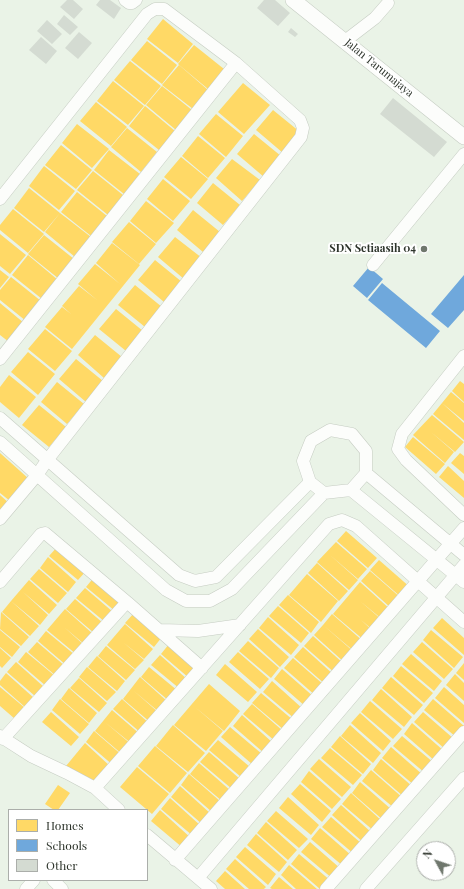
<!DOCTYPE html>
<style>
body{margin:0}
#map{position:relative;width:464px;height:889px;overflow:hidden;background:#eaf3e7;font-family:"Playfair Display",serif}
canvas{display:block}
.legend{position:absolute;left:8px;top:809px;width:140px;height:72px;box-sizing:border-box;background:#fff;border:1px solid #abaeaa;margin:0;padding:5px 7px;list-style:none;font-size:12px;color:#2d342b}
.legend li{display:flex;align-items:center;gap:8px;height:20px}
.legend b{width:20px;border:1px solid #abaeaa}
.north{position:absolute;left:416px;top:841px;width:40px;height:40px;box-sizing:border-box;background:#fff;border:1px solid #abaeaa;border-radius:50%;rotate:310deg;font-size:11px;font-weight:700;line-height:16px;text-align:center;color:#2d342b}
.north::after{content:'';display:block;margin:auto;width:14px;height:18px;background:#6f776d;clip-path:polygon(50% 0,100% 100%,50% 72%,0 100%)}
</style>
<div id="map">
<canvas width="464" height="889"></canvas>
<ul class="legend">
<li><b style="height:11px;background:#ffd966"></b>Homes</li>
<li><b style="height:11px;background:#6fa8dc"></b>Schools</li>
<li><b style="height:11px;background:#d4dbd2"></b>Other</li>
</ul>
<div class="north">N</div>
</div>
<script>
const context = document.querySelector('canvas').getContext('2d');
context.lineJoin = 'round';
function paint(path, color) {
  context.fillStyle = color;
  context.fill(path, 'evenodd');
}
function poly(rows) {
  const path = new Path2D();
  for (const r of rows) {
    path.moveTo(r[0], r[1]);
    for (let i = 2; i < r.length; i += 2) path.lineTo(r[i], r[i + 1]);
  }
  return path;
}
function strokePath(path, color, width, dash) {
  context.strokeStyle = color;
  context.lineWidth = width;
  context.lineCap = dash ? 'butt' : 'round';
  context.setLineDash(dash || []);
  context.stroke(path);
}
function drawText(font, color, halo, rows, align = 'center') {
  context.font = font + ' "Playfair Display",serif';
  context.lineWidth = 4;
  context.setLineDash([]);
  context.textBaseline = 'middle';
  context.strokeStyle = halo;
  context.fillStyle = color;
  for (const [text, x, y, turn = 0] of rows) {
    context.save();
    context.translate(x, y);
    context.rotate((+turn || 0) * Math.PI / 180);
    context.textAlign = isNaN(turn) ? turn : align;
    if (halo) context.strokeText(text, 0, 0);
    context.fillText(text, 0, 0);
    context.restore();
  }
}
const homes = poly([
 [163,19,193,44,178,63,147,39],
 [147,41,177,65,162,84,131,60],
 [194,45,224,69,208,89,178,64],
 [130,61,161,86,145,105,114,80],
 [179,65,208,90,193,109,162,85],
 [113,81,144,106,128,125,97,101],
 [243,83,270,105,244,134,218,112],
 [162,86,192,110,176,130,146,105],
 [96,102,127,127,111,146,80,121],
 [145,106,175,131,159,150,129,126],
 [273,110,300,132,283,153,256,130],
 [216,114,243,136,226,157,199,134],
 [77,124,109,149,92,168,62,143],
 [127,128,157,152,141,172,111,147],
 [254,134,281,156,264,177,237,154],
 [198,136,225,158,208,178,182,156],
 [61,145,92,170,76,189,45,165],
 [109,150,140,174,124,194,94,170],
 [181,157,208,179,191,199,164,177],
 [232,159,260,180,242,201,216,178],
 [44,166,75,191,59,210,29,186],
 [93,171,123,195,108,215,77,190],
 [163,179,190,201,173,221,147,199],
 [213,183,240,205,223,225,197,203],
 [29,188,60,213,44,232,14,208],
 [77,192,107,216,91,236,61,212],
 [146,201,174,223,156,243,130,221],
 [13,209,44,234,28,253,0,230,0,225],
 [193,210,220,232,203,252,177,230],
 [60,213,91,237,75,257,45,232],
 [129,222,156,244,139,264,112,242],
 [0,234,26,255,10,274,0,266],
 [44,235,74,259,59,279,28,254],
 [175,237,202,258,184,279,158,257],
 [112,243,140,265,72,349,45,327,62,307,71,314,62,306,79,286,97,300,78,284,95,264,120,284,96,263],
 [28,255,58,280,42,299,12,275],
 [155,260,182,282,164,302,138,280],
 [0,270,9,277,0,288],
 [11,277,41,301,26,321,0,300,0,290],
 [135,285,162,307,145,327,118,305],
 [0,303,24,323,9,342,0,335],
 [116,309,143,331,126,351,99,329],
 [45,329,72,351,55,371,28,349],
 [95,335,122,357,104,378,78,355],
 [28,352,55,374,38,395,11,372],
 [76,359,103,381,86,402,59,379],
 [9,375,36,397,19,418,0,402,0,387],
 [460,381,464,384,464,402,452,391],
 [57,382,84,404,67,424,41,402],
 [451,392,464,403,464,421,442,403],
 [442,403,464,423,464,440,433,414],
 [39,405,66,427,49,447,22,425],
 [432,415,464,442,455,452,431,432,454,452,445,463,413,435],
 [413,437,445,464,436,474,405,447],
 [0,453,29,479,10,501,0,493],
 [460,453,464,456,464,474,451,463],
 [448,466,464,481,464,498,439,477],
 [0,495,10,504,0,515],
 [346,531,377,558,368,568,337,541],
 [336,542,367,569,358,579,330,555,358,580,349,590,317,562],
 [58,546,86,571,78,580,49,556],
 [48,557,76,582,68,592,40,568],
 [379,560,411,588,402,598,370,570],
 [317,563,348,591,339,601,308,573],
 [39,569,67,593,58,603,30,579],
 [370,571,401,598,392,609,361,581],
 [307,574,338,601,321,622,289,595],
 [95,576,123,601,115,611,86,587],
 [29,580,57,605,49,614,23,592,48,615,40,625,11,601],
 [360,582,391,610,383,620,360,601,382,620,373,630,361,620,373,631,365,641,333,614],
 [85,588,113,612,105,622,76,598],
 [288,595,319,622,311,633,279,605],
 [75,599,103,623,94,633,66,609],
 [11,601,39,626,30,636,2,612],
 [278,606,309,633,301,643,269,616],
 [65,609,93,634,84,644,64,627,84,645,76,654,47,630],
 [1,612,29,637,21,646,0,629],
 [134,613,162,637,154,647,125,623],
 [332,614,364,642,355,652,323,625],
 [268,617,299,645,291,655,259,628],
 [442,618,464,638,464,655,433,628],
 [125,624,153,649,144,659,124,643,144,660,135,669,107,645],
 [323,625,354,652,345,663,314,635],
 [258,629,289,657,280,667,249,639],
 [0,630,20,647,12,657,0,647],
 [431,630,463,657,454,668,423,640],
 [46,631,75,655,66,665,38,641],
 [313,636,344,664,336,674,304,646],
 [248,641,279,668,271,678,239,651],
 [37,642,65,666,56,676,28,652],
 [422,642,453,669,444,679,413,652],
 [169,644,198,668,189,678,161,654],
 [106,646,135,670,126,680,98,656],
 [303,647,334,675,326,685,294,657],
 [0,648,11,658,2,668,0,666],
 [26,652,55,676,46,686,18,662],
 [238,652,269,679,260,689,229,662],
 [411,654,442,681,434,691,402,664],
 [160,655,188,680,180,689,151,665],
 [97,656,125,681,117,691,88,667],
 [293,658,324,685,316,696,284,668],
 [16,662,44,687,35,696,7,672],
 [464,663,464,680,456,673],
 [225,664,257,692,248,702,216,675],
 [401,666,433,693,424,703,393,676],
 [87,667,116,692,107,701,79,677],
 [149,667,178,691,169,701,141,677],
 [282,669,314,697,305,706,274,679],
 [6,673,34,698,26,708,0,685,0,681],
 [455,674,464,683,464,701,446,685],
 [140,677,168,702,159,712,134,691,159,713,151,723,123,699],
 [391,677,423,705,414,715,382,688],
 [79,678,107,703,99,712,70,688],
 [272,681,303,709,295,719,263,692],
 [209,684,240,711,224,731,195,707,223,731,206,751,174,725],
 [0,687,25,708,15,719,0,706],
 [444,687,464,705,464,723,435,698],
 [69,688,97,713,89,723,61,699],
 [381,689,412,717,404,727,372,700],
 [261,693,293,720,284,730,252,703],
 [60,699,89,724,80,734,52,710],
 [122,699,150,724,141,733,113,709],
 [433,699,464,726,456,737,424,710],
 [370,701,402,729,393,739,361,712],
 [252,704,283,731,275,741,243,714],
 [112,710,141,735,132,744,106,723,132,745,123,755,95,731],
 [51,712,79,737,71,746,42,722],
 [423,712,454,739,445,749,414,722],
 [360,713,391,741,383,751,351,723],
 [242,715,273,743,264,753,233,726],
 [412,723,444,751,435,761,404,734],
 [173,725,205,753,188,772,156,746],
 [350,725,381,753,373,763,341,736],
 [230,727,262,754,253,765,221,737],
 [94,731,123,756,114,766,86,742],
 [340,736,371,764,363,774,331,747],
 [402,736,434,763,425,773,393,746],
 [218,740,250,767,241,777,209,750],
 [85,743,111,767,97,782,66,766],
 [155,746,187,773,170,793,138,766],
 [391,747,423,775,414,785,382,758],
 [330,748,362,775,353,785,321,758],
 [209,752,240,779,232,789,200,762],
 [319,759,351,787,342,797,310,769],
 [381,759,413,787,404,797,373,770],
 [199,763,231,791,222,801,190,774],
 [137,767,169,794,152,814,120,787],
 [371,770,403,798,394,808,362,781],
 [309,771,341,799,332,809,301,782],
 [189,774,221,802,212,812,181,785],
 [360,782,392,810,383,820,352,793],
 [300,784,331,811,322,822,291,794],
 [58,785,70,793,58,810,54,810,45,804],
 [180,786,211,814,202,824,171,797],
 [351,793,382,821,374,831,342,804],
 [288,797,319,825,311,835,279,808],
 [170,798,201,826,193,836,161,809],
 [341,805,372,833,364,843,332,815],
 [160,810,191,838,183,848,151,821],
 [276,811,308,839,299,848,267,821],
 [331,817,362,844,354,854,322,827],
 [266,822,297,850,288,860,257,833],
 [320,828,352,856,343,866,311,839],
 [256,834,287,862,279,872,247,845],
 [310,842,341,869,333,879,301,852],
 [245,847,276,874,268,885,236,857],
 [299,854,331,881,324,889,320,889,291,864],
 [235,859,266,887,264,889,249,889,226,869],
 [289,865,317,889,296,889,281,875],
 [225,871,245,889,225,889,216,881],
 [279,877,293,889,272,889,270,888]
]);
const schools = poly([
 [369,267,383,279,367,298,353,286],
 [464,275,464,310,448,328,431,314],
 [382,283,440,331,426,348,368,300]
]);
const building = poly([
 [67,0,73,0,83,9,74,19,60,7],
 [100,0,110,0,121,8,114,19,96,5],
 [264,0,275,0,290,13,278,26,257,8],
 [64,15,78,27,70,35,57,24],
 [47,20,62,34,52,44,37,31],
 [291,28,298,34,295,37,288,32],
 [79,32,92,43,78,59,65,48],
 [41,37,57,51,46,64,29,50],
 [393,98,447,142,434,157,380,114]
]);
const minor = poly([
 [125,0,129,3,132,3,136,0],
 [345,41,375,18,388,3],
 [0,199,147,14,155,9,164,9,236,63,300,120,303,128,301,137,48,459,37,475,0,519],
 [373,265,464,154],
 [464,356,402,434,398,449,406,460,464,515],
 [0,359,236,63],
 [0,418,179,575,195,581,216,577,310,482],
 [330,430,352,434,366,451,366,473,351,490,324,493,310,482,303,461,311,441,330,430],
 [0,442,166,590,186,601,210,601,232,589,324,493],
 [366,473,464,555],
 [351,490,464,582],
 [0,582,41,534,45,533,127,602,202,668],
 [160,630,198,631,240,625],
 [0,736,31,756,67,773,95,788,119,810],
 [3,739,127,602],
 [95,788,329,524,342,520,356,526,464,622],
 [147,835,211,889],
 [175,860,464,528],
 [198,878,464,565],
 [53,880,62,889],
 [26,889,34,880],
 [326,889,464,732],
 [366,889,464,778]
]);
const tertiary = poly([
 [293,0,464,137]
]);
const markers = [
 [424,249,4,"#6f776d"]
];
const streetNames = [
 ["Jalan Tarumajaya",379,68,39]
];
const poiNames = [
 ["SDN Setiaasih 04",416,249]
];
paint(homes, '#ffd966');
paint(schools, '#6fa8dc');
paint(building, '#d4dbd2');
strokePath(minor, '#c5ccc2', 13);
strokePath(tertiary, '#c5ccc2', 16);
strokePath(minor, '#fcfdfb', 12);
strokePath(tertiary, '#fcfdfb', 15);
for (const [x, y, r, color] of markers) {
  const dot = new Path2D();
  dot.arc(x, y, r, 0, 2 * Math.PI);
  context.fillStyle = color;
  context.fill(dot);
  strokePath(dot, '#fff', 1.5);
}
drawText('11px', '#2d342b', '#fff', streetNames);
drawText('bold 11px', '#2d342b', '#fff', poiNames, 'right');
</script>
